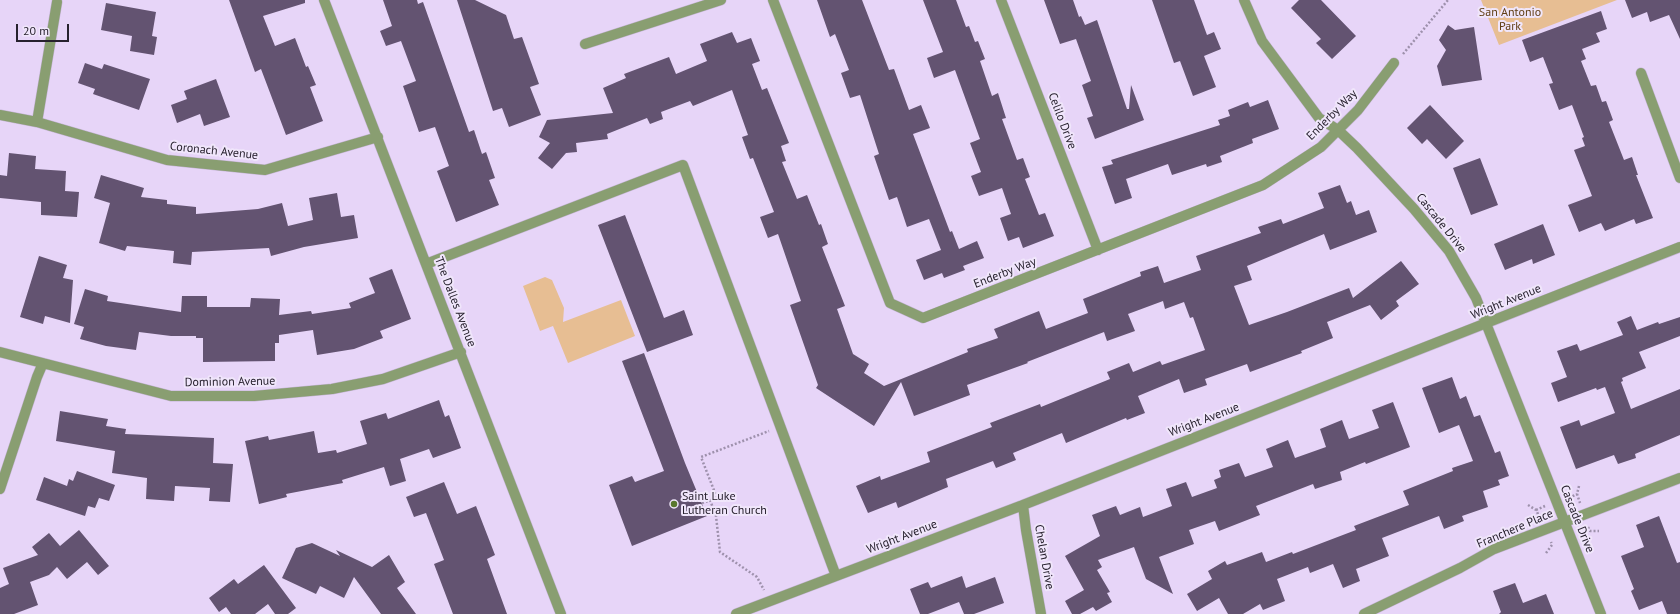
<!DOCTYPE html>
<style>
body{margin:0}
#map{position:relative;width:1680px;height:614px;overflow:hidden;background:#e7d5f8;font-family:"PT Sans",sans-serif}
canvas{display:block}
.scale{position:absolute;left:16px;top:24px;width:53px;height:18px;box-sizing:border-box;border:2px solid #27212e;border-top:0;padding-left:5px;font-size:12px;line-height:14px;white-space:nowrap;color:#27212e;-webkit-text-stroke:3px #f0e6fb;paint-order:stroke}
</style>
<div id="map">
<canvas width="1680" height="614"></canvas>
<div class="scale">20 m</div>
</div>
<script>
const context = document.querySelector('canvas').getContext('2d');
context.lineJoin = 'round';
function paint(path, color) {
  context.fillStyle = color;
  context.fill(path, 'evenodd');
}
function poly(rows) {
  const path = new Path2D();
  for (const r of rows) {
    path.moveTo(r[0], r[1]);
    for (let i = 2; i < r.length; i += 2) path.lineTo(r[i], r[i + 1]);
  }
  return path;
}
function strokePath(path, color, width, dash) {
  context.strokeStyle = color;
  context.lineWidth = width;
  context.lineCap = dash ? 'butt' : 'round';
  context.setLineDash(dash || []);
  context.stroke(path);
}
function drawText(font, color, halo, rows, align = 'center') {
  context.font = font + ' "PT Sans",sans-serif';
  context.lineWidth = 4;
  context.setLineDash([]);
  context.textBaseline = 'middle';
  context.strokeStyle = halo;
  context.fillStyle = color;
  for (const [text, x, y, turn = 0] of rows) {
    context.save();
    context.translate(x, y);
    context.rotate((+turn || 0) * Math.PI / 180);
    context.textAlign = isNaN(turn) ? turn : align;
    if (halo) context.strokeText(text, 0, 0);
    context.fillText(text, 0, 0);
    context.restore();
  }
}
const green = poly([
 [1481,0,1617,0,1499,45],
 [545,277,552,280,564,308,563,322,621,300,635,336,568,363,553,326,540,331,523,286]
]);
const building = poly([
 [229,0,305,0,305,3,263,16,275,46,295,38,306,67,308,66,316,85,310,87,323,121,286,135,261,69,255,72],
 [383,0,417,0,418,4,423,2,469,132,474,130,482,154,486,152,495,178,489,180,499,205,456,222,437,171,449,166,435,127,419,132,403,86,416,81,401,41,386,46,380,31,392,26],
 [457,0,475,0,506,15,514,39,522,37,539,84,530,87,541,115,509,127,502,108,493,111],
 [817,0,862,0,889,70,894,69,909,110,921,105,930,128,913,134,950,232,952,231,959,249,977,241,984,258,963,266,965,270,944,278,942,273,924,280,916,260,941,250,929,219,907,227,897,197,889,200,874,156,879,154,860,95,850,98,841,73,849,70,835,34,830,37],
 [923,0,956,0,966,27,969,26,975,42,978,41,985,59,980,61,992,96,998,93,1006,118,1002,119,1017,160,1023,158,1030,177,1025,179,1039,215,1045,213,1054,236,1023,248,1019,237,1008,241,1000,218,1011,214,1002,188,979,196,971,176,981,172,970,143,980,139,955,70,934,78,927,58,943,52],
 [1044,0,1073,0,1079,17,1081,16,1085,25,1097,20,1127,109,1129,109,1131,85,1144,120,1095,139,1087,118,1093,116,1082,85,1091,81,1076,39,1060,44],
 [1152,0,1194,0,1207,35,1214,32,1221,49,1204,56,1216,87,1193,96,1180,61,1174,63],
 [1299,0,1321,0,1356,36,1332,59,1316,43,1321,39,1291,8],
 [1625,0,1680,0,1680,39,1669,15,1650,22,1647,12,1632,18],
 [106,3,156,12,152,36,157,37,154,55,130,51,132,36,101,30],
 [1601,11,1607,29,1596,33,1600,42,1582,49,1586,59,1581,61,1591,86,1596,85,1602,102,1606,101,1613,120,1609,122,1624,160,1632,157,1638,175,1636,175,1653,218,1636,224,1634,219,1605,231,1601,223,1579,232,1568,205,1592,196,1574,150,1585,146,1582,138,1584,137,1572,105,1559,110,1549,84,1553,83,1543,57,1530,62,1522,40],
 [1448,25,1455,30,1474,27,1482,80,1442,86,1437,66,1446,50,1439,40],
 [732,32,737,43,751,38,760,61,752,64,762,90,767,88,789,143,781,146,786,161,782,162,797,199,807,195,819,225,821,224,828,244,822,247,845,306,837,309,853,354,869,364,864,373,884,386,968,352,967,349,998,338,994,329,1039,311,1046,329,1088,313,1083,299,1141,276,1140,272,1158,266,1164,283,1201,270,1196,256,1261,233,1258,227,1281,219,1283,224,1324,208,1318,193,1340,185,1347,203,1351,201,1356,215,1369,210,1377,232,1330,250,1324,234,1247,266,1252,280,1234,286,1249,325,1287,312,1349,288,1353,298,1401,261,1419,284,1396,301,1399,306,1381,320,1370,305,1327,322,1333,338,1301,351,1302,353,1250,372,1247,364,1205,379,1207,385,1184,393,1179,379,1138,396,1145,413,1127,420,1126,418,1066,443,1062,433,1013,453,1016,460,996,468,993,461,946,479,948,487,898,508,896,502,868,513,856,486,880,476,881,480,930,462,927,452,992,427,990,423,1040,404,1041,407,1110,379,1107,372,1129,363,1133,372,1160,361,1162,365,1205,350,1193,317,1190,318,1184,302,1165,309,1163,301,1128,314,1135,331,1107,341,1104,332,1027,362,1028,363,967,385,970,395,914,416,901,382,874,426,816,388,818,385,790,305,801,301,778,234,768,238,760,217,774,212,753,158,750,159,742,137,748,135,732,90,693,106,690,101,661,112,663,119,650,124,647,118,607,134,608,139,576,143,577,152,566,153,552,169,538,158,550,143,539,137,547,120,613,113,603,88,626,78,624,74,669,57,676,74,707,61,700,44],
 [85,63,102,69,104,64,150,79,139,110,93,94,95,89,78,83],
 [216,79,230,117,204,126,200,114,177,123,171,105,187,99,184,91],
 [1268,100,1279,129,1252,139,1253,143,1220,156,1222,162,1207,167,1206,164,1172,175,1168,164,1126,179,1132,198,1115,204,1102,167,1113,164,1111,160,1220,125,1218,120,1230,116,1228,110,1248,102,1250,107],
 [1430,105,1464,141,1446,159,1427,139,1422,144,1407,128],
 [9,153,36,156,35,169,66,171,65,191,79,192,77,217,41,215,41,202,0,198,0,175,7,176],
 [1480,158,1498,205,1471,215,1453,168],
 [101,175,144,188,141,197,167,200,167,204,196,207,196,214,258,209,282,203,288,226,313,220,309,198,337,193,341,217,354,215,358,238,304,247,271,256,269,248,192,252,191,265,173,263,174,251,127,246,125,251,99,243,110,203,94,198],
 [625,215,664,318,684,310,693,335,647,352,598,225],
 [1543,224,1555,255,1533,264,1532,259,1505,270,1494,244],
 [39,256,67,265,63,278,73,280,70,323,45,316,43,324,20,317],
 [392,269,411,319,380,331,383,338,354,349,317,355,313,330,279,335,279,343,275,343,275,361,203,362,203,338,196,338,196,336,171,336,139,332,136,350,106,346,80,339,84,327,74,324,85,289,108,296,107,301,181,312,182,296,207,296,207,307,250,307,251,298,280,299,279,315,311,311,312,314,351,308,349,303,375,293,369,278],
 [1631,316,1637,330,1658,322,1659,324,1680,317,1680,336,1639,352,1646,368,1622,378,1623,381,1621,382,1631,409,1680,389,1680,435,1635,454,1636,458,1618,464,1614,455,1576,469,1560,427,1579,420,1581,426,1615,413,1605,387,1597,390,1596,388,1558,402,1551,383,1567,377,1557,351,1577,344,1580,351,1623,335,1617,322],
 [644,353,685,463,707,516,632,546,609,485,632,476,635,482,664,471,622,361],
 [1452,377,1460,399,1466,396,1474,417,1480,415,1495,453,1500,451,1509,476,1498,480,1500,485,1483,491,1488,507,1462,516,1464,521,1444,529,1439,516,1382,538,1389,556,1356,569,1360,581,1343,588,1333,564,1310,573,1308,567,1277,579,1285,601,1263,610,1260,604,1243,614,1228,614,1219,598,1197,611,1187,594,1212,579,1208,571,1225,561,1227,565,1262,552,1266,562,1292,552,1293,554,1356,530,1354,526,1409,505,1403,491,1453,471,1452,468,1473,461,1459,425,1439,433,1422,388],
 [439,400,445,417,449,415,461,448,433,458,429,449,400,459,406,481,390,486,384,467,342,480,343,483,286,494,287,497,259,504,245,441,268,436,269,440,314,431,318,453,336,450,337,453,367,444,360,421,386,413,388,419],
 [1393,402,1410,447,1366,464,1365,462,1340,472,1342,480,1315,489,1313,484,1256,506,1260,515,1219,531,1215,521,1189,530,1194,544,1159,557,1173,594,1146,579,1134,547,1098,560,1102,567,1097,570,1110,592,1107,593,1112,602,1096,611,1093,607,1080,614,1072,614,1065,601,1084,590,1065,556,1100,536,1092,515,1116,506,1120,515,1140,507,1143,517,1172,506,1166,489,1186,482,1192,497,1217,488,1214,480,1221,477,1219,470,1239,463,1245,477,1273,467,1266,449,1288,440,1295,458,1326,447,1320,429,1342,420,1349,439,1379,428,1372,410],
 [60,411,108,419,106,426,126,429,125,434,214,438,213,463,233,464,230,502,209,501,210,488,175,486,174,501,146,499,147,478,112,473,115,451,56,441],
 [77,471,115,485,109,501,99,498,95,508,88,506,85,516,36,500,44,477,67,486,69,479,73,481],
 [444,482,457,514,476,506,495,555,487,559,507,614,453,614,434,564,444,560,426,513,414,517,406,497],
 [1659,516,1677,563,1680,562,1680,614,1667,614,1662,601,1639,610,1631,591,1634,589,1621,556,1644,547,1636,525],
 [79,530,109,566,98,575,87,562,67,579,57,567,49,575,30,582,38,605,14,614,0,614,0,588,9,584,3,568,38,555,32,547,49,533,60,546],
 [312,543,340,556,336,550,372,567,389,555,405,582,397,588,416,614,381,614,354,577,344,598,320,586,316,594,282,578,296,548],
 [264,565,296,608,288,614,275,614,268,604,255,614,231,614,226,607,219,612,209,598,234,579,238,584],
 [962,576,966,588,995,577,1004,603,974,614,964,614,959,602,928,614,920,614,910,589,928,582,931,588],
 [1515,583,1523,603,1546,594,1554,614,1499,614,1501,612,1493,591]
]);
const path = poly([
 [1403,54,1448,0],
 [1579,486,1577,494,1580,503],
 [1569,498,1577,494],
 [710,500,716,516,720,552,757,577,764,590],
 [702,503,717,498,701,457,769,431],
 [1528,505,1536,510,1540,518],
 [1536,510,1545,506],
 [1588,527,1590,531,1599,531],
 [1546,553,1552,545,1551,542]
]);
const minor = poly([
 [324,0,561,614],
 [773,0,890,303,923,318,1263,185,1321,147,1358,110,1394,63],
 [1001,0,1098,250],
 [1244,0,1262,41,1319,118,1338,130,1357,148,1414,209,1449,251,1476,298,1601,614],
 [585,44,721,0],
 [1641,73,1680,178],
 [0,115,37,122,167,160,265,170,378,137],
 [37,122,57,2],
 [426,264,683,165,836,576],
 [0,352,171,396,254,396,332,389,383,379,461,352],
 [0,489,37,377,43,363],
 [1023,505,1026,530,1041,614],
 [736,614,1023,505,1680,247],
 [1364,614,1460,568,1494,549,1680,478]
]);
const markers = [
 [674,504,4,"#5a782e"]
];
const parkNames = [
 ["San Antonio",1510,13],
 ["Park",1510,27]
];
const streetNames = [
 ["Enderby Way",1332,115,-45],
 ["Celilo Drive",1062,121,69],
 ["Coronach Avenue",214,151,6],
 ["Cascade Drive",1441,223,51],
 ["Enderby Way",1005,273,-21],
 ["The Dalles Avenue",455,302,69],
 ["Wright Avenue",1506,302,-22],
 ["Dominion Avenue",230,382,-1],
 ["Wright Avenue",1204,420,-21],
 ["Cascade Drive",1577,519,68],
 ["Franchere Place",1515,529,-23],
 ["Wright Avenue",902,537,-21],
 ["Chelan Drive",1044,557,80]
];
const poiNames = [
 ["Saint Luke",682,497],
 ["Lutheran Church",682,511]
];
paint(green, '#e7be93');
paint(building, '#635371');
strokePath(minor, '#c4b5d4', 11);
strokePath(path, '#9e91ac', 2.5, [2, 2]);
strokePath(minor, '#899e71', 10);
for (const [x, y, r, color] of markers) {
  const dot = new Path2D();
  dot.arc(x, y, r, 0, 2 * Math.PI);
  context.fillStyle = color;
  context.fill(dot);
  strokePath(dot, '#f0e6fb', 1.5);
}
drawText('12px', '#603e14', '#f0e6fb', parkNames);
drawText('12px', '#27212e', '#f0e6fb', streetNames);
drawText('12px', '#27212e', '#f0e6fb', poiNames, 'left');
</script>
